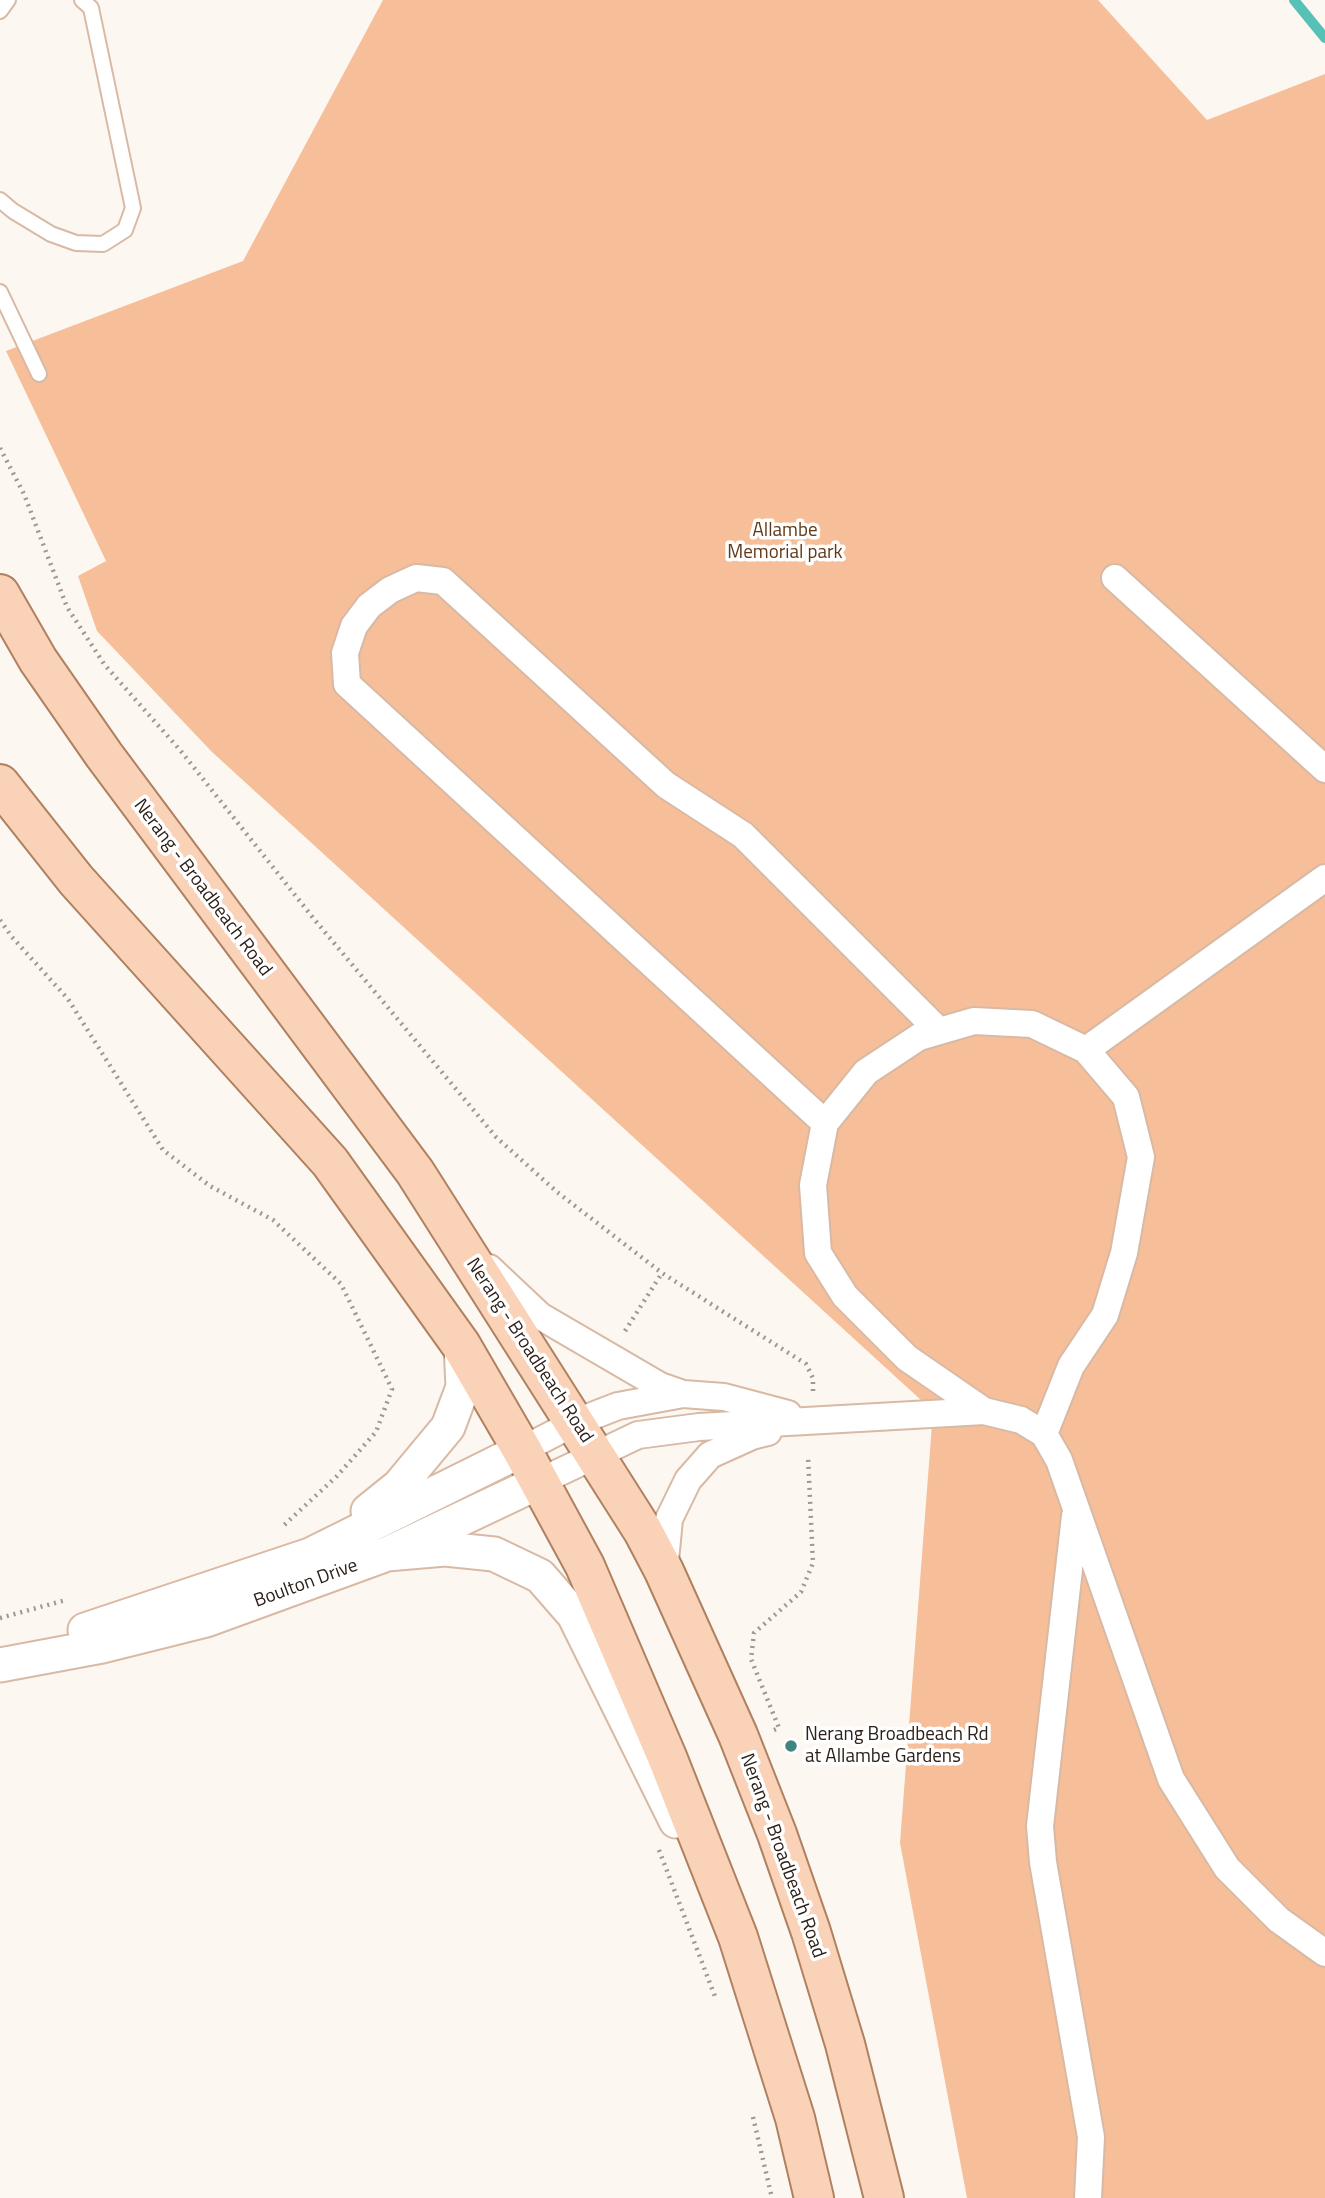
<!DOCTYPE html>
<style>
body{margin:0}
canvas{display:block;background:#fdf7f2}
</style>
<canvas width="1325" height="2198"></canvas>
<script>
const context = document.querySelector('canvas').getContext('2d');
context.lineJoin = 'round';
function paint(path, color) {
  context.fillStyle = color;
  context.fill(path, 'evenodd');
}
function poly(rows) {
  const path = new Path2D();
  for (const r of rows) {
    path.moveTo(r[0], r[1]);
    for (let i = 2; i < r.length; i += 2) path.lineTo(r[i], r[i + 1]);
  }
  return path;
}
function strokePath(path, color, width, dash) {
  context.strokeStyle = color;
  context.lineWidth = width;
  context.lineCap = dash ? 'butt' : 'round';
  context.setLineDash(dash || []);
  context.stroke(path);
}
function drawText(font, color, halo, rows, align = 'center') {
  context.font = font + ' "Titillium Web",sans-serif';
  context.lineWidth = 7;
  context.setLineDash([]);
  context.textBaseline = 'middle';
  context.strokeStyle = halo;
  context.fillStyle = color;
  for (const [text, x, y, turn = 0] of rows) {
    context.save();
    context.translate(x, y);
    context.rotate((+turn || 0) * Math.PI / 180);
    context.textAlign = isNaN(turn) ? turn : align;
    if (halo) context.strokeText(text, 0, 0);
    context.fillText(text, 0, 0);
    context.restore();
  }
}
const green = poly([
 [383,0,1098,0,1207,120,1325,74,1325,2198,967,2198,900,1843,933,1411,212,752,97,631,78,576,106,561,6,351,243,261]
]);
const stream = poly([
 [1294,0,1325,38]
]);
const path = poly([
 [0,448,24,494,67,607,104,664,180,750,314,919,496,1137,557,1192,662,1273,806,1364,813,1378,813,1392],
 [0,920,12,937,68,999,163,1150,210,1186,273,1220,341,1284,392,1389,376,1432,337,1476,282,1527],
 [625,1331,662,1273],
 [0,1618,66,1600],
 [774,1730,779,1728,751,1659,754,1633,801,1592,813,1563,808,1456],
 [659,1850,716,1999],
 [753,2117,772,2198]
]);
const service = poly([
 [0,11,8,0],
 [0,200,13,211,51,234,76,243,103,244,125,230,133,208,91,8,82,0],
 [0,292,39,374]
]);
const minor = poly([
 [1115,578,1325,769],
 [1086,1050,1325,878],
 [825,1123,347,684,345,653,354,626,369,606,390,590,416,578,443,581,666,785,743,835,939,1031],
 [489,1268,540,1316,660,1386,683,1394],
 [984,1411,907,1358,845,1296,818,1253,813,1185,825,1123,866,1072,919,1037,974,1021,1032,1024,1086,1050,1126,1097,1141,1157,1124,1253,1105,1315,1071,1366,1044,1434],
 [522,1450,574,1423,618,1406,683,1394,724,1397,788,1414],
 [539,1482,638,1435,699,1427,984,1411,1021,1420,1044,1434,1059,1460,1171,1779,1227,1868,1279,1920,1325,1953],
 [1075,1516,1040,1826,1043,1862,1091,2137,1088,2198],
 [664,1571,669,1519,688,1480,710,1455,752,1436,768,1432]
]);
const tertiary = poly([
 [368,1511,399,1486,448,1427,463,1387,461,1345],
 [387,1554,445,1549,494,1554,540,1576,574,1615,676,1821],
 [85,1630,310,1555,522,1450],
 [0,1665,102,1646,206,1620,387,1554,539,1482]
]);
const primary = poly([
 [0,594,38,660,104,755,415,1172,643,1531,664,1571,738,1735,777,1834,811,1932,845,2044,884,2198],
 [0,784,76,880,330,1162,461,1345,522,1450,585,1566,667,1757,738,1937,795,2118,814,2198]
]);
const markers = [
 [791,1746,7,"#3e857f"]
];
const parkNames = [
 ["Allambe",785,531],
 ["Memorial park",785,553]
];
const streetNames = [
 ["Nerang - Broadbeach Road",202,888,53],
 ["Nerang - Broadbeach Road",529,1351,57],
 ["Boulton Drive",306,1584,-20],
 ["Nerang - Broadbeach Road",782,1856,70]
];
const poiNames = [
 ["Nerang Broadbeach Rd",805,1735],
 ["at Allambe Gardens",805,1757]
];
paint(green, '#f7bf99');
strokePath(stream, '#57c1b8', 10);
strokePath(service, '#d8b9a4', 18);
strokePath(minor, '#d8b9a4', 30);
strokePath(tertiary, '#d8b9a4', 37);
strokePath(primary, '#af8160', 42);
strokePath(path, '#a09791', 4.5, [2, 5]);
strokePath(service, '#fff', 14);
strokePath(minor, '#fff', 26);
strokePath(tertiary, '#fff', 33);
strokePath(primary, '#f9d2b7', 38);
for (const [x, y, r, color] of markers) {
  const dot = new Path2D();
  dot.arc(x, y, r, 0, 2 * Math.PI);
  context.fillStyle = color;
  context.fill(dot);
  strokePath(dot, '#fff', 2.5);
}
drawText('19px', '#633816', '#fff', parkNames);
drawText('19px', '#2d2119', '#fff', streetNames);
drawText('19px', '#2d2119', '#fff', poiNames, 'left');
</script>
